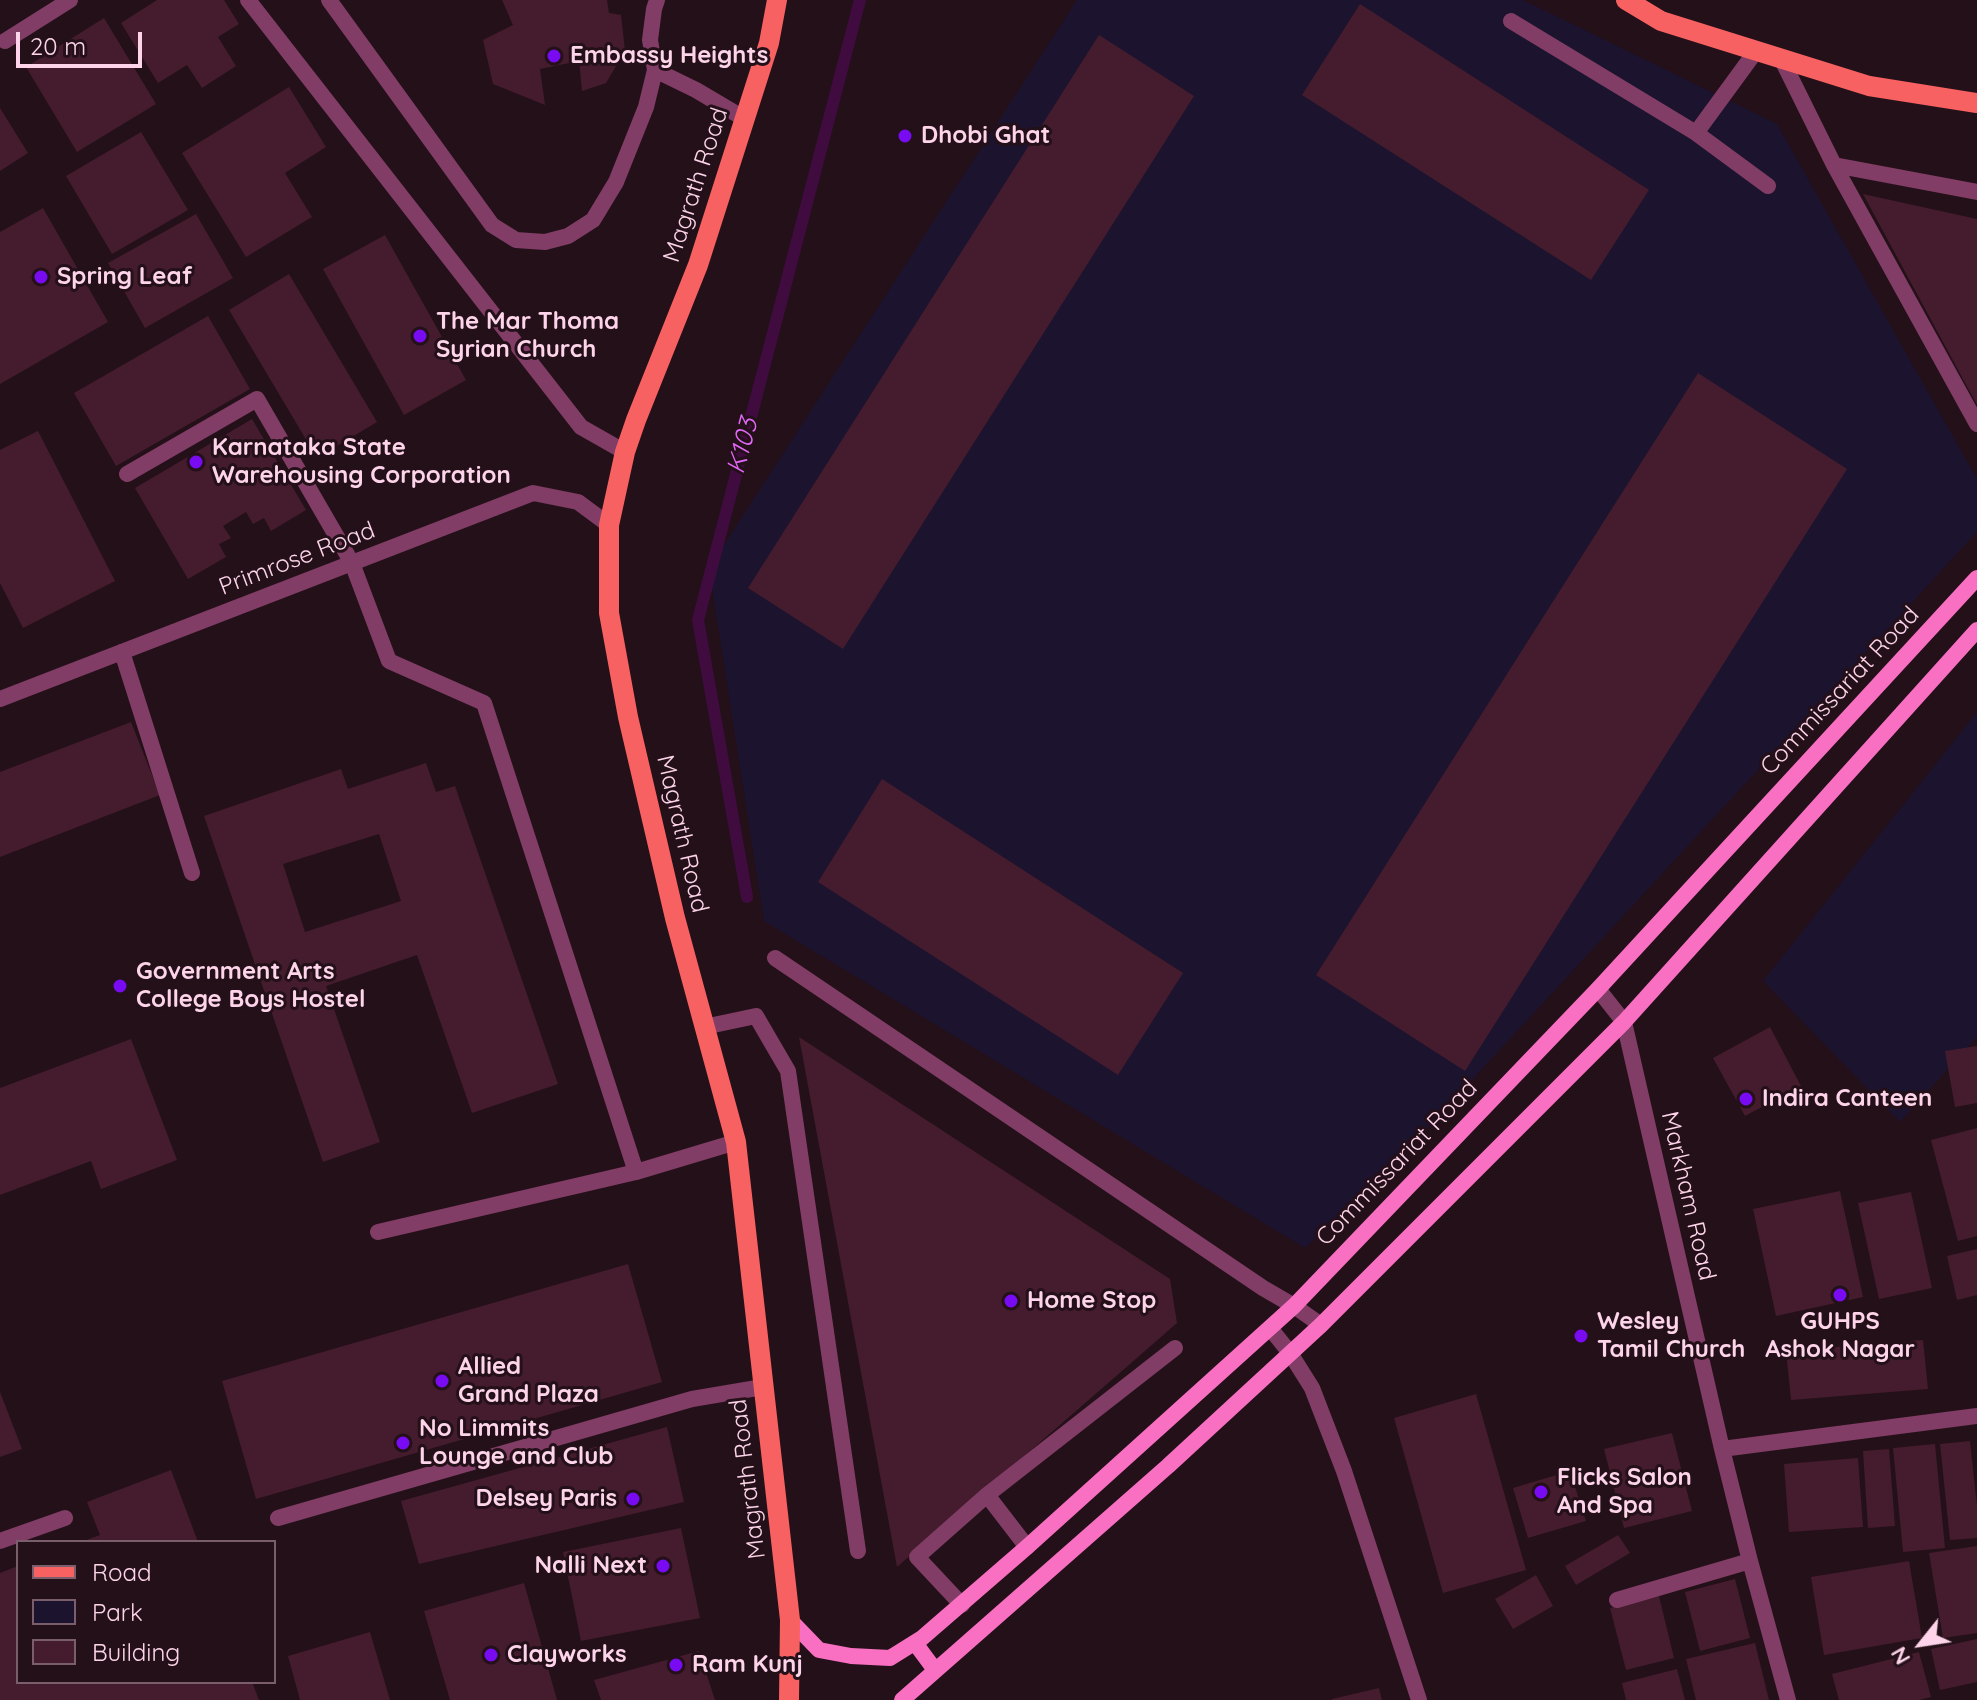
<!DOCTYPE html>
<style>
body{margin:0}
#map{position:relative;width:1977px;height:1700px;overflow:hidden;background:#241019;font-family:Quicksand,sans-serif}
canvas{display:block}
.legend{position:absolute;left:16px;top:1540px;width:260px;height:144px;box-sizing:border-box;background:#241019;border:2px solid #7b5e6c;margin:0;padding:10px 14px;list-style:none;font-size:24px;color:#fdd4e9}
.legend li{display:flex;align-items:center;gap:16px;height:40px}
.legend b{width:40px;border:2px solid #7b5e6c}
.north{position:absolute;left:1881px;top:1604px;width:80px;height:80px;-webkit-text-stroke:6px #241019;paint-order:stroke;rotate:240deg;font-size:22px;font-weight:700;line-height:32px;text-align:center;color:#fdd4e9}
.north::after{content:'';display:block;margin:auto;width:28px;height:36px;background:#fdd4e9;clip-path:polygon(50% 0,100% 100%,50% 72%,0 100%)}
.scale{position:absolute;left:16px;top:32px;width:126px;height:36px;box-sizing:border-box;border:4px solid #fdd4e9;border-top:0;padding-left:10px;font-size:24px;line-height:28px;white-space:nowrap;color:#fdd4e9;-webkit-text-stroke:6px #241019;paint-order:stroke}
</style>
<div id="map">
<canvas width="1977" height="1700"></canvas>
<ul class="legend">
<li><b style="height:10px;background:#f86161"></b>Road</li>
<li><b style="height:22px;background:#1c132e"></b>Park</li>
<li><b style="height:22px;background:#441c2d"></b>Building</li>
</ul>
<div class="north">N</div>
<div class="scale">20 m</div>
</div>
<script>
const context = document.querySelector('canvas').getContext('2d');
context.lineJoin = 'round';
function paint(path, color) {
  context.fillStyle = color;
  context.fill(path, 'evenodd');
}
function poly(rows) {
  const path = new Path2D();
  for (const r of rows) {
    path.moveTo(r[0], r[1]);
    for (let i = 2; i < r.length; i += 2) path.lineTo(r[i], r[i + 1]);
  }
  return path;
}
function strokePath(path, color, width, dash) {
  context.strokeStyle = color;
  context.lineWidth = width;
  context.lineCap = dash ? 'butt' : 'round';
  context.setLineDash(dash || []);
  context.stroke(path);
}
function drawText(font, color, halo, rows, align = 'center') {
  context.font = font + ' Quicksand,sans-serif';
  context.lineWidth = 6;
  context.setLineDash([]);
  context.textBaseline = 'middle';
  context.strokeStyle = halo;
  context.fillStyle = color;
  for (const [text, x, y, turn = 0] of rows) {
    context.save();
    context.translate(x, y);
    context.rotate((+turn || 0) * Math.PI / 180);
    context.textAlign = isNaN(turn) ? turn : align;
    if (halo) context.strokeText(text, 0, 0);
    context.fillText(text, 0, 0);
    context.restore();
  }
}
const green = poly([
 [1077,0,1523,0,1777,124,1977,479,1977,532,1426,1130,1305,1248,764,921,709,568],
 [1977,712,1977,1037,1900,1122,1763,981]
]);
const stream = poly([
 [747,897,698,620,860,0]
]);
const building = poly([
 [157,0,224,0,239,24,218,37,236,66,202,88,187,65,158,83,121,23],
 [502,0,607,0,609,13,621,15,625,51,606,83,582,91,579,61,540,69,545,105,493,84,483,40,513,25],
 [1360,4,1649,190,1591,280,1302,95],
 [104,18,156,104,77,152,26,67],
 [1099,35,1194,96,843,649,748,588],
 [289,87,326,147,285,173,312,217,246,257,182,153],
 [0,108,28,153,0,171],
 [141,132,188,210,112,254,66,176],
 [1863,194,1977,219,1977,405],
 [43,208,108,322,0,384,0,232],
 [196,214,233,278,145,328,108,263],
 [385,235,466,380,404,415,323,269],
 [289,274,377,422,317,458,229,310],
 [208,316,250,389,116,466,74,393],
 [1698,373,1847,469,1465,1071,1316,975],
 [252,419,306,510,271,531,264,518,253,524,246,512,223,526,231,538,219,544,226,557,188,579,135,488],
 [38,431,115,581,23,628,0,583,0,450],
 [131,722,160,795,0,857,0,772],
 [426,763,436,792,455,786,558,1084,472,1113,417,955,326,986,380,1142,323,1162,204,816,341,769,348,789],
 [379,834,401,901,305,932,283,864],
 [882,779,1183,973,1118,1075,818,882],
 [1770,1027,1801,1086,1745,1116,1713,1058],
 [799,1037,1170,1279,1177,1323,897,1567],
 [131,1039,177,1160,101,1189,91,1161,0,1195,0,1088],
 [1977,1046,1977,1103,1955,1107,1945,1051],
 [1977,1128,1977,1236,1958,1241,1931,1140],
 [1840,1191,1863,1297,1776,1316,1753,1209],
 [1911,1192,1932,1288,1879,1299,1858,1203],
 [1977,1249,1977,1295,1957,1300,1947,1256],
 [628,1264,662,1382,256,1499,222,1381],
 [1923,1340,1928,1389,1791,1400,1786,1351],
 [0,1392,22,1449,0,1457],
 [1476,1394,1526,1570,1443,1593,1394,1418],
 [667,1427,684,1502,419,1564,401,1501],
 [1672,1433,1692,1511,1624,1528,1604,1449],
 [1970,1441,1977,1506,1977,1538,1950,1540,1940,1444],
 [1935,1444,1945,1548,1903,1552,1893,1448],
 [1889,1449,1895,1526,1868,1528,1863,1451],
 [1858,1458,1863,1527,1789,1532,1784,1464],
 [171,1470,198,1542,81,1542,100,1535,87,1502],
 [1570,1471,1586,1521,1528,1538,1513,1488],
 [681,1528,700,1618,581,1641,563,1552],
 [1618,1535,1630,1553,1576,1585,1565,1566],
 [1977,1546,1977,1633,1943,1638,1929,1553],
 [1909,1561,1922,1638,1824,1655,1811,1577],
 [18,1566,18,1682,252,1682,259,1700,0,1700,0,1573],
 [1536,1575,1553,1606,1513,1629,1495,1599],
 [1735,1579,1750,1638,1700,1651,1685,1592],
 [524,1583,557,1700,450,1700,424,1611],
 [1659,1596,1674,1658,1626,1670,1610,1608],
 [370,1632,390,1700,300,1700,288,1656],
 [1977,1639,1977,1682,1940,1690,1931,1649],
 [1755,1643,1769,1700,1696,1700,1686,1659],
 [699,1651,715,1700,601,1700,594,1680],
 [1919,1652,1931,1697,1919,1700,1839,1700,1832,1674],
 [1677,1669,1685,1700,1626,1700,1622,1683],
 [1379,1688,1382,1700,1332,1700,1332,1699]
]);
const lane = poly([
 [329,0,492,225,516,240,545,242,568,236,593,220,616,182,646,107,655,70,650,40,654,9,657,0],
 [1511,21,1696,133,1768,186],
 [1782,60,1834,165,1977,424],
 [655,70,696,90,745,119],
 [1696,133,1756,51],
 [1834,165,1977,192],
 [127,474,257,399,352,563,389,661,484,703,636,1172,736,1142],
 [122,652,192,873],
 [775,958,1263,1288,1294,1306,1321,1325],
 [704,1027,756,1016,788,1071,858,1551],
 [378,1232,636,1172],
 [1270,1328,1290,1353,1312,1388,1344,1471,1419,1700],
 [987,1495,1027,1547],
 [278,1518,692,1399,763,1387],
 [0,1541,65,1518],
 [962,1605,917,1557,987,1495,1175,1348]
]);
const street = poly([
 [248,0,581,427,625,452],
 [5,41,70,0],
 [0,699,533,493,578,502,609,525],
 [1598,989,1624,1022,1722,1449,1750,1561,1788,1700],
 [1722,1449,1977,1416],
 [1617,1600,1750,1561]
]);
const secondary = poly([
 [790,1620,819,1650,851,1656,890,1658,922,1638,1027,1547,1294,1306,1598,989,1977,578],
 [915,1643,935,1670],
 [902,1700,1168,1466,1321,1325,1624,1022,1977,630]
]);
const primary = poly([
 [777,0,769,43,698,265,636,420,625,452,609,525,609,613,628,717,675,918,736,1142,790,1620,789,1700],
 [1626,0,1661,21,1869,86,1977,103]
]);
const markers = [
 [554,56,8,"#790bf2"],
 [905,136,8,"#790bf2"],
 [41,277,8,"#790bf2"],
 [420,336,8,"#790bf2"],
 [196,462,8,"#790bf2"],
 [120,986,8,"#790bf2"],
 [1746,1099,8,"#790bf2"],
 [1840,1295,8,"#790bf2"],
 [1011,1301,8,"#790bf2"],
 [1581,1336,8,"#790bf2"],
 [442,1381,8,"#790bf2"],
 [403,1443,8,"#790bf2"],
 [1541,1492,8,"#790bf2"],
 [633,1499,8,"#790bf2"],
 [663,1566,8,"#790bf2"],
 [491,1655,8,"#790bf2"],
 [676,1665,8,"#790bf2"]
];
const poiNames = [
 ["Embassy Heights",570,56],
 ["Dhobi Ghat",921,136],
 ["Spring Leaf",57,277],
 ["The Mar Thoma",436,322],
 ["Syrian Church",436,350],
 ["Karnataka State",212,448],
 ["Warehousing Corporation",212,476],
 ["Government Arts",136,972],
 ["College Boys Hostel",136,1000],
 ["Indira Canteen",1762,1099],
 ["Home Stop",1027,1301],
 ["Wesley",1597,1322],
 ["Tamil Church",1597,1350],
 ["GUHPS",1840,1322,"center"],
 ["Ashok Nagar",1840,1350,"center"],
 ["Allied",458,1367],
 ["Grand Plaza",458,1395],
 ["No Limmits",419,1429],
 ["Lounge and Club",419,1457],
 ["Flicks Salon",1557,1478],
 ["And Spa",1557,1506],
 ["Delsey Paris",617,1499,"right"],
 ["Nalli Next",647,1566,"right"],
 ["Clayworks",507,1655],
 ["Ram Kunj",692,1665]
];
const streetNames = [
 ["Magrath Road",696,185,-72],
 ["Primrose Road",297,559,-21],
 ["Commissariat Road",1840,691,-47],
 ["Magrath Road",682,834,77],
 ["Commissariat Road",1397,1163,-46],
 ["Markham Road",1688,1196,77],
 ["Magrath Road",748,1479,-97]
];
const waterNames = [
 ["K103",743,446,-75]
];
paint(green, '#1c132e');
strokePath(stream, '#400c40', 12);
paint(building, '#441c2d');
strokePath(lane, '#813d65', 16);
strokePath(street, '#813d65', 16);
strokePath(secondary, '#f970c2', 16);
strokePath(primary, '#f86161', 20);
for (const [x, y, r, color] of markers) {
  const dot = new Path2D();
  dot.arc(x, y, r, 0, 2 * Math.PI);
  context.fillStyle = color;
  context.fill(dot);
  strokePath(dot, '#241019', 3);
}
drawText('bold 24px', '#fdd4e9', '#241019', poiNames, 'left');
drawText('24px', '#fdd4e9', '#241019', streetNames);
drawText('italic 26px', '#e167f8', '#241019', waterNames);
</script>
